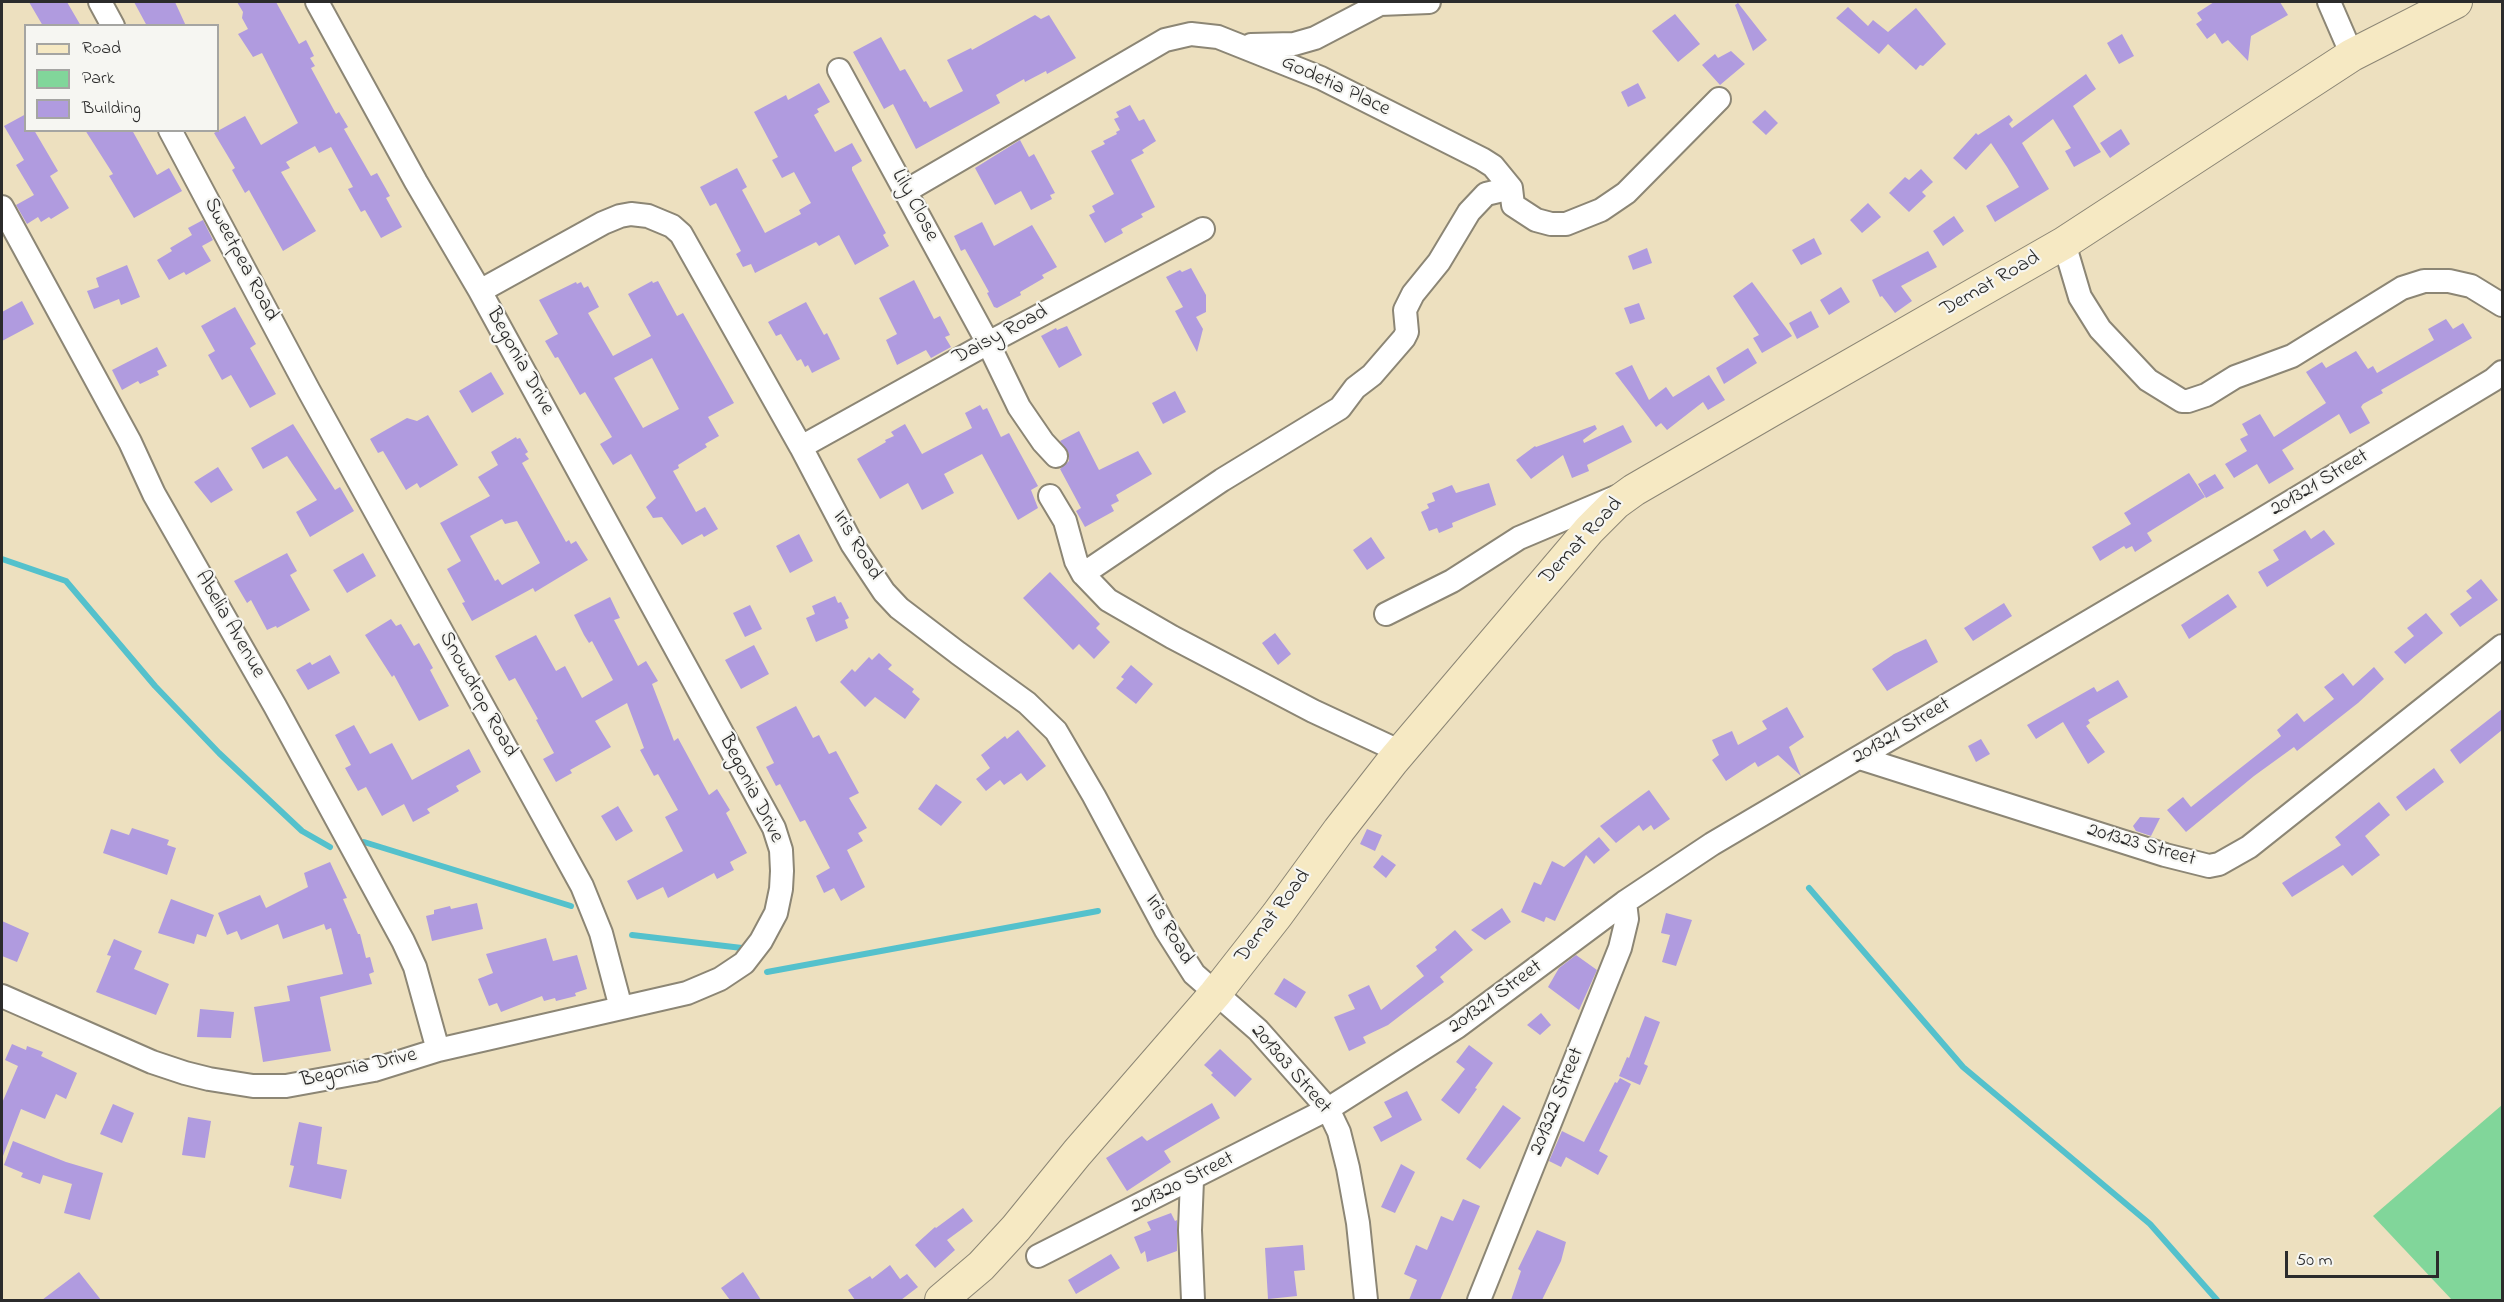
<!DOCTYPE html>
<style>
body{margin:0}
#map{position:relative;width:2504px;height:1302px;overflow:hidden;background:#ede0bf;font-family:"Indie Flower",sans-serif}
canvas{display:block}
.frame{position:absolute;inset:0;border:3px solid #2b2b2b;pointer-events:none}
.legend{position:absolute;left:24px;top:24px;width:195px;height:108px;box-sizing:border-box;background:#f6f6f2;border:2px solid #a5a5a2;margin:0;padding:8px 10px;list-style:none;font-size:18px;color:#2b2b2b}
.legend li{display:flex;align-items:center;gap:12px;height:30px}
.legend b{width:30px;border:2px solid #a5a5a2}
.scale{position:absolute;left:2285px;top:1251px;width:154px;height:27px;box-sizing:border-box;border:3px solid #2b2b2b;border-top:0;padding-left:8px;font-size:18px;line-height:21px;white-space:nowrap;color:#2b2b2b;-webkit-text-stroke:4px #f6f6f2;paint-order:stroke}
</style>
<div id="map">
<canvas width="2504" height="1302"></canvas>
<div class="frame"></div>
<ul class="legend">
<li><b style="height:8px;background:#f6e9c3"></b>Road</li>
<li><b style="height:16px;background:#81d69a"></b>Park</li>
<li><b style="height:16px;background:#b09bdf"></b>Building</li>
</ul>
<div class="scale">50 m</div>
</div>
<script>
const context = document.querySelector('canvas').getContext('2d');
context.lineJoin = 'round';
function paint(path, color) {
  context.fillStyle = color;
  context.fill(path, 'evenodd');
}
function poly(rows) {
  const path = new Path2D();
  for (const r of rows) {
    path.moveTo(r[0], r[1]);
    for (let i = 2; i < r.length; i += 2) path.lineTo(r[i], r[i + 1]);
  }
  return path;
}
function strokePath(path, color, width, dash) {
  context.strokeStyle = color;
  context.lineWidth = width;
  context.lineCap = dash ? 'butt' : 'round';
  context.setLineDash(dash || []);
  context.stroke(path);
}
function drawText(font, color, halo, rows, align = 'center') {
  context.font = font + ' "Indie Flower",sans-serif';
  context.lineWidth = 4.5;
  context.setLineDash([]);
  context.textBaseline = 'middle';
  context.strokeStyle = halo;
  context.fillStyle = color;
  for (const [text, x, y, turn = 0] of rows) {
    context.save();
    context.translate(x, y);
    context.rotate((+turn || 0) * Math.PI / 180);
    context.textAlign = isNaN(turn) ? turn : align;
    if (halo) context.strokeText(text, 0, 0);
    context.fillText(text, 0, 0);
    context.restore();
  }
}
const green = poly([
 [2502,1105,2502,1300,2452,1300,2373,1216]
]);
const stream = poly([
 [2,559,66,581,155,686,219,753,302,831,330,847],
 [364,842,571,906],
 [1809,888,1963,1067,2150,1224,2217,1300],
 [632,935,742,948],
 [767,972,1098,911]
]);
const building = poly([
 [29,2,67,2,81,26,43,26],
 [134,2,175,2,186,26,147,26],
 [237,2,276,2,299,44,306,40,314,56,310,58,315,66,311,68,336,114,339,112,348,127,344,129,371,176,377,173,390,196,386,198,402,227,381,238,365,210,361,212,348,189,353,187,331,147,319,153,315,146,286,162,290,168,281,172,316,231,283,251,249,190,245,193,232,170,235,168,214,133,245,116,261,145,298,123,262,53,253,57,238,34,248,29,242,18,243,12],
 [2214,2,2280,2,2288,15,2251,36,2248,61,2228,40,2222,44,2215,33,2207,39,2196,24,2202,20,2197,13],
 [1738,3,1767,40,1753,51,1735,5],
 [1848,7,1868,26,1873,20,1888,32,1916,8,1946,44,1923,66,1920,65,1916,70,1888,44,1879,54,1836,18],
 [1675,14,1700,44,1678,62,1652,31],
 [1035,15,1041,19,1049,15,1076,58,1047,74,1046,71,1025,82,1024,79,996,95,1000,103,916,149,893,104,884,109,853,52,881,37,900,71,905,69,924,102,926,101,930,108,963,91,947,60,971,48,972,50],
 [2122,34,2134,56,2119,64,2107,43],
 [1731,51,1745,64,1720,85,1702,65,1715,54,1718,58],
 [2086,74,2096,89,2073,106,2101,152,2074,167,2065,151,2071,148,2053,119,2022,143,2049,189,1995,222,1986,206,2019,187,2007,167,1991,143,1966,170,1953,158,1976,133,1978,135,2009,115,2013,120,2009,124,2012,128],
 [819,83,830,102,817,109,819,112,814,115,835,152,852,143,862,161,852,167,852,170,886,233,883,235,889,246,855,265,839,235,819,246,816,242,755,273,751,264,743,267,736,254,741,251,716,203,710,206,700,187,737,168,747,187,742,190,765,233,801,214,799,210,811,203,794,172,782,178,772,160,778,157,754,112,786,95,788,100],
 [1638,83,1646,98,1628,107,1621,92],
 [1130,105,1139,121,1144,119,1156,141,1142,150,1144,153,1131,160,1155,207,1141,214,1143,217,1121,229,1123,233,1105,243,1089,215,1095,212,1092,206,1114,194,1091,151,1105,144,1103,141,1117,134,1116,132,1120,130,1114,119,1119,117,1116,112],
 [1765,110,1778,123,1766,135,1752,122],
 [26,114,26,130,34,130,58,171,50,176,69,208,51,219,49,217,41,222,38,217,27,224,16,205,34,195,16,165,24,160,4,126],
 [2121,129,2130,144,2110,158,2100,143],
 [85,130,132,130,157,175,169,168,182,191,134,218,109,176,113,174],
 [1020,140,1029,157,1034,154,1055,193,1050,195,1052,199,1031,210,1021,191,995,205,975,168],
 [1921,169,1933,182,1922,192,1926,196,1909,212,1889,193,1905,177,1909,180],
 [1868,203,1881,217,1862,233,1850,220],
 [1954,216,1964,231,1943,246,1933,231],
 [203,220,213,240,202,246,211,261,186,275,184,272,169,280,157,260,172,251,170,248,192,235,188,228],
 [982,222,994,246,1032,225,1057,267,1042,275,1044,278,1020,292,1021,295,997,308,994,307,987,293,989,292,965,249,961,251,954,236],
 [1814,238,1822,254,1801,265,1792,250],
 [1647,248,1652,263,1633,270,1628,256],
 [1928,251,1937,267,1901,286,1912,301,1895,313,1882,296,1880,297,1872,280],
 [127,265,140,297,121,305,119,299,94,309,87,291,99,287,96,278],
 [1191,268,1206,295,1206,312,1196,317,1203,329,1197,352,1175,311,1183,307,1166,277,1180,270,1182,272],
 [914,280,934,319,940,316,950,335,945,337,951,347,931,358,926,350,897,365,886,340,897,334,879,298],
 [652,281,653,283,658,281,677,316,683,313,734,403,708,417,719,436,705,444,707,447,678,465,679,468,673,471,696,512,705,507,718,529,704,537,702,534,682,545,662,517,653,518,646,507,656,498,631,454,613,465,600,444,612,437,585,392,580,395,558,357,555,358,545,341,558,334,539,300,576,282,577,284,581,282,584,288,588,286,599,307,588,313,613,356,651,336,628,294],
 [652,358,679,409,643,428,614,378],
 [1752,282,1792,336,1762,353,1753,338,1759,335,1733,296],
 [1841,287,1850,302,1829,315,1820,300],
 [22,301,34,324,2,341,2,312],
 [806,302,824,335,827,333,840,359,812,373,808,365,805,367,801,359,797,361,781,334,776,336,768,322],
 [1639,303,1645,319,1630,324,1624,308],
 [235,307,256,344,250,348,276,394,250,408,231,375,222,380,208,355,215,351,201,326],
 [1811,311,1819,327,1797,339,1789,323],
 [2446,319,2453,329,2463,323,2472,338,2381,390,2383,393,2363,404,2361,407,2370,423,2350,434,2339,414,2282,450,2294,469,2269,484,2257,464,2234,478,2225,464,2247,451,2240,439,2248,435,2242,424,2260,414,2274,437,2326,403,2306,372,2322,362,2326,368,2356,351,2368,369,2373,366,2377,373,2434,340,2428,329],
 [1067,326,1082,355,1059,368,1041,336,1056,328,1057,330],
 [157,347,167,366,157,371,159,375,140,384,138,381,122,390,112,370],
 [1748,348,1757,363,1724,384,1716,368],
 [1632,365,1649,400,1666,387,1673,397,1709,375,1725,400,1708,410,1703,402,1667,430,1661,423,1656,427,1615,373],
 [491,372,504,394,472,413,459,391],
 [1175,391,1186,412,1163,424,1152,403],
 [980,405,983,410,987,408,1001,437,1009,433,1038,486,1031,490,1038,508,1018,520,982,454,944,474,954,493,922,510,908,483,880,499,857,459,886,442,885,440,894,436,891,432,905,424,922,454,972,428,965,413],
 [428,415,458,465,420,488,417,483,406,490,383,451,378,453,370,439,407,418,417,421],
 [293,424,335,490,340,487,354,511,310,537,296,512,317,500,287,456,263,469,251,448],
 [1595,425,1597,429,1583,440,1584,443,1623,425,1632,442,1587,465,1589,471,1572,478,1563,455,1531,479,1516,460,1535,446,1536,447],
 [1079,431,1099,470,1138,451,1152,474,1116,495,1119,501,1111,505,1114,511,1085,527,1076,511,1081,508,1060,469,1069,461,1069,454,1060,441],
 [516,437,517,439,520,438,528,452,525,454,529,459,522,463,566,542,569,540,571,544,576,541,588,560,535,592,533,588,472,621,462,603,465,602,447,569,461,561,440,523,490,496,478,477,498,465,491,452],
 [502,519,505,524,517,521,540,563,502,585,498,579,495,581,470,536],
 [218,467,233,490,211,503,194,482],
 [2189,473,2205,497,2147,533,2152,541,2135,552,2132,546,2126,549,2124,546,2100,561,2092,547,2131,524,2124,513],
 [2215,474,2224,488,2206,498,2198,484],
 [1489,483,1496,505,1452,523,1453,527,1439,533,1437,528,1429,531,1421,512,1429,508,1427,504,1435,501,1432,493,1452,485,1456,493],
 [2305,530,2311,539,2324,530,2335,544,2267,587,2258,572,2279,560,2273,550],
 [799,534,813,561,790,573,776,546],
 [1371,537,1385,558,1367,570,1353,550],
 [287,553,297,571,290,575,310,610,277,628,276,626,267,630,251,600,247,603,234,581],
 [363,553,376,576,347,593,333,570],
 [1050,572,1100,624,1096,628,1110,642,1094,659,1079,644,1073,650,1023,598],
 [2481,579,2498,600,2460,627,2450,614,2472,598,2466,591],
 [2228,594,2237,607,2189,639,2181,625],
 [835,596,838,603,841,602,849,618,845,620,848,628,816,642,806,618,815,614,812,606],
 [610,597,620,618,614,620,638,666,646,661,658,681,652,684,674,741,678,738,709,795,717,789,730,810,726,813,747,853,730,862,734,870,717,879,714,873,668,898,663,887,637,900,627,881,683,851,665,817,678,810,658,774,654,776,640,750,644,748,627,703,595,721,611,747,570,770,572,773,556,782,543,759,554,753,536,720,538,719,515,678,509,681,495,656,536,635,556,671,565,666,582,698,613,680,592,641,589,643,584,635,574,615],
 [2004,603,2012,616,1973,641,1964,628],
 [750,605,762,629,745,637,733,613],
 [2426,613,2443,633,2405,664,2394,652,2414,636,2407,628],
 [391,619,396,626,401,624,414,646,419,643,433,668,430,670,449,706,419,721,394,675,392,677,365,635],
 [1275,633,1291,654,1278,665,1262,643],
 [1926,639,1938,662,1887,691,1872,669,1894,654],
 [754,645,769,674,741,689,725,660],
 [879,653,892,665,888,669,914,689,912,692,920,699,905,719,875,697,865,707,840,682,852,669,855,672,869,657,872,660],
 [330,655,340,673,308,690,296,670,310,662,312,665],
 [1131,665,1153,684,1136,704,1116,688,1124,679,1121,677],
 [2374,667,2384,679,2358,703,2297,751,2294,747,2254,776,2186,832,2167,810,2183,797,2191,807,2281,736,2277,730,2297,713,2304,722,2334,699,2324,687,2343,673,2353,686],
 [2118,680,2128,697,2088,720,2090,723,2086,726,2105,752,2088,764,2063,722,2036,739,2027,725,2094,687,2097,692],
 [796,706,813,738,819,735,829,754,836,751,859,793,849,798,867,828,858,833,863,841,847,850,865,887,841,901,834,888,824,893,816,876,830,868,805,820,800,822,780,784,776,786,766,767,774,763,756,727],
 [1787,707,1804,737,1789,747,1801,776,1778,755,1758,767,1755,762,1726,781,1712,760,1719,755,1712,740,1732,731,1738,745,1767,729,1762,721],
 [2502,709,2502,730,2460,764,2450,750],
 [354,725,370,754,392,743,412,780,469,749,481,772,456,786,459,791,427,809,430,813,413,822,404,804,382,816,366,787,358,791,345,768,351,765,335,735],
 [1018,730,1046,766,1027,781,1021,773,1004,785,1000,780,986,791,976,779,990,768,981,755,1005,736,1007,739],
 [1981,739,1990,754,1976,762,1968,746],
 [2434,768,2444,782,2406,811,2396,797],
 [936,784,962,802,941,826,918,809],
 [1649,790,1670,819,1654,830,1651,825,1643,831,1639,825,1616,843,1600,826],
 [2379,802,2390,815,2365,836,2380,855,2352,876,2343,865,2292,897,2282,883,2341,845,2335,837],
 [618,806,633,831,616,841,601,816],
 [2140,817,2160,818,2151,836,2136,831,2133,826],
 [132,828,169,840,167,845,176,848,167,875,103,853,111,829,129,835],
 [1367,829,1382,835,1375,851,1360,844],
 [1599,837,1610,850,1594,864,1586,855,1555,921,1546,917,1544,922,1521,912,1534,882,1541,885,1552,861,1564,867],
 [1382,855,1396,865,1386,878,1373,867],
 [330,862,347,898,343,899,358,934,360,934,366,958,370,957,374,972,369,974,372,984,320,997,331,1051,263,1062,254,1007,290,1001,287,986,343,974,331,928,326,930,324,924,283,939,278,924,241,940,237,931,227,935,218,913,260,895,266,908,308,887,304,873],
 [171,899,214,915,206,937,197,934,194,944,158,933],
 [477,903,483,929,432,941,426,916,434,914,434,910,450,906,451,909],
 [1502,908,1511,922,1485,940,1471,930],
 [1666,913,1692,920,1676,966,1662,962,1670,935,1661,933],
 [2,921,29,933,17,962,2,956],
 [1455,930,1473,950,1440,977,1444,982,1388,1025,1363,1037,1366,1043,1349,1051,1334,1017,1355,1009,1348,995,1369,985,1381,1010,1424,976,1416,966,1437,950,1435,947],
 [546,938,553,961,577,955,587,989,575,993,576,996,556,1001,555,998,544,1001,542,996,501,1012,497,1003,489,1006,478,979,493,973,486,954],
 [114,939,142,951,134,969,169,984,156,1015,96,992,111,956,107,955],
 [1576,955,1597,970,1579,1010,1548,987,1559,968],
 [1284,978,1306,992,1296,1008,1274,994],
 [200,1009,234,1012,231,1038,197,1037],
 [1541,1013,1551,1025,1540,1035,1527,1025],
 [1645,1016,1660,1022,1644,1064,1648,1066,1640,1085,1619,1076,1627,1057,1629,1058],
 [12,1044,26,1050,27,1046,43,1052,41,1056,77,1073,66,1099,56,1094,45,1119,21,1109,3,1156,2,1103,18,1066,5,1060],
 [1469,1045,1493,1063,1475,1088,1477,1089,1459,1114,1441,1100,1465,1069,1456,1062],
 [1220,1049,1252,1079,1235,1097,1211,1075,1213,1073,1204,1065],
 [1620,1078,1631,1084,1599,1151,1608,1156,1598,1175,1566,1157,1561,1167,1549,1161,1562,1131,1584,1142,1615,1082,1617,1083],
 [1407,1091,1422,1120,1381,1142,1373,1127,1392,1117,1384,1102],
 [1212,1103,1220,1118,1164,1151,1171,1162,1127,1191,1106,1158,1142,1136,1147,1141],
 [113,1104,134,1113,122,1143,100,1134],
 [1503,1105,1521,1118,1480,1169,1466,1159],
 [188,1117,211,1121,205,1158,182,1155],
 [299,1122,322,1127,317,1164,347,1170,341,1199,289,1187,294,1166,290,1165],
 [13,1141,66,1162,103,1173,90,1220,64,1213,72,1184,43,1175,40,1184,21,1177,23,1173,4,1165],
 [1401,1164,1415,1172,1395,1213,1381,1207],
 [1463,1199,1480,1206,1440,1300,1409,1300,1417,1280,1404,1274,1416,1245,1427,1250,1441,1216,1453,1221],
 [963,1208,973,1221,947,1240,955,1250,935,1268,915,1245,935,1227,936,1228],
 [1171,1213,1175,1221,1177,1220,1177,1251,1147,1262,1145,1251,1141,1254,1134,1237,1151,1230,1147,1222],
 [1537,1230,1566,1242,1561,1261,1542,1300,1511,1300,1521,1271,1518,1269],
 [1303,1245,1305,1270,1294,1271,1297,1296,1268,1299,1265,1248],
 [1111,1254,1120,1268,1076,1294,1068,1280],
 [890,1265,900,1279,907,1274,918,1287,901,1300,855,1300,848,1290,870,1276,872,1279],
 [79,1272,101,1300,42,1300],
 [743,1272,761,1300,730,1300,721,1288]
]);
const street = poly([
 [100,2,113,26],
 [2329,2,2352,55],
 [1251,45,1294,44,1315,38,1380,4,1429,2],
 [839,70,988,343,1019,407,1043,442,1056,456],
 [170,130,309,391,582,886,601,933,621,1008],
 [906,191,1165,40,1191,34,1218,37,1321,78,1482,159,1493,166,1511,188,1513,205,1536,220,1551,224,1566,224,1601,210,1626,193,1719,99],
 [2,207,130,442,154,494,275,706,403,941,415,967,438,1050],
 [2064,243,2080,297,2100,329,2148,380,2182,401,2188,401,2206,395,2235,377,2292,356,2402,288,2424,281,2449,281,2471,286,2502,305],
 [480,291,603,223,620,216,631,214,648,216,672,226,681,234,801,447,852,544,884,592,899,608,958,653,1027,703,1056,731,1094,796,1166,930,1194,974,1258,1030,1328,1109,1339,1132,1348,1168,1358,1223,1366,1300],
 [801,447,988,343,1203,229],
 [1050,496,1065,521,1076,561,1083,574,1108,600,1172,637,1313,711,1401,752],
 [1083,574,1222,480,1340,408,1355,388,1372,375,1404,338,1407,332,1405,310,1413,294,1439,262,1469,212,1486,194,1511,188],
 [1386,614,1452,581,1519,538,1616,497],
 [1860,758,2165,855,2209,866,2219,864,2249,847,2502,646],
 [2,996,152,1062,185,1073,209,1079,253,1086,286,1086,374,1070,438,1050,687,993,720,979,744,963,761,941,776,913,781,889,782,871,781,850,774,828,480,291,416,182,317,2],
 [1192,1180,1190,1230,1193,1300],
 [1038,1256,1328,1109,1457,1027,1625,902,1712,844,2249,527,2493,380,2502,372],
 [1479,1300,1620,948,1627,919,1625,902]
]);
const secondary = poly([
 [941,1300,981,1266,1016,1228,1077,1153,1215,994,1277,915,1339,830,1392,762,1589,530,1616,503,1634,490,1772,410,2064,243,2352,55,2456,2]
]);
const streetNames = [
 ["Godetia Place",1335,87,25],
 ["Lily Close",914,206,62],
 ["Sweetpea Road",240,260,62],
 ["Demat Road",1991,285,-30],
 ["Daisy Road",1001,336,-28],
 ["Begonia Drive",519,362,61],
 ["201321 Street",2320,484,-31],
 ["Demat Road",1582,542,-47],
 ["Iris Road",856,546,59],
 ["Abelia Avenue",229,625,60],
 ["Snowdrop Road",477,695,61],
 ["201321 Street",1902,732,-31],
 ["Begonia Drive",750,789,63],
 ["201323 Street",2141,846,16],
 ["Demat Road",1274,917,-53],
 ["Iris Road",1168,930,60],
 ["201321 Street",1496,998,-36],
 ["Begonia Drive",359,1069,-13],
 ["201303 Street",1290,1070,49],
 ["201322 Street",1558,1102,-68],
 ["201320 Street",1183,1184,-27]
];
paint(green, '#81d69a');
strokePath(stream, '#54c1cc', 6);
paint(building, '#b09bdf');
strokePath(street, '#8c8675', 26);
strokePath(secondary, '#8c8675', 34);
strokePath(street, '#fff', 22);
strokePath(secondary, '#f6e9c3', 32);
drawText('21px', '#2b2b2b', '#f6f6f2', streetNames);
</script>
